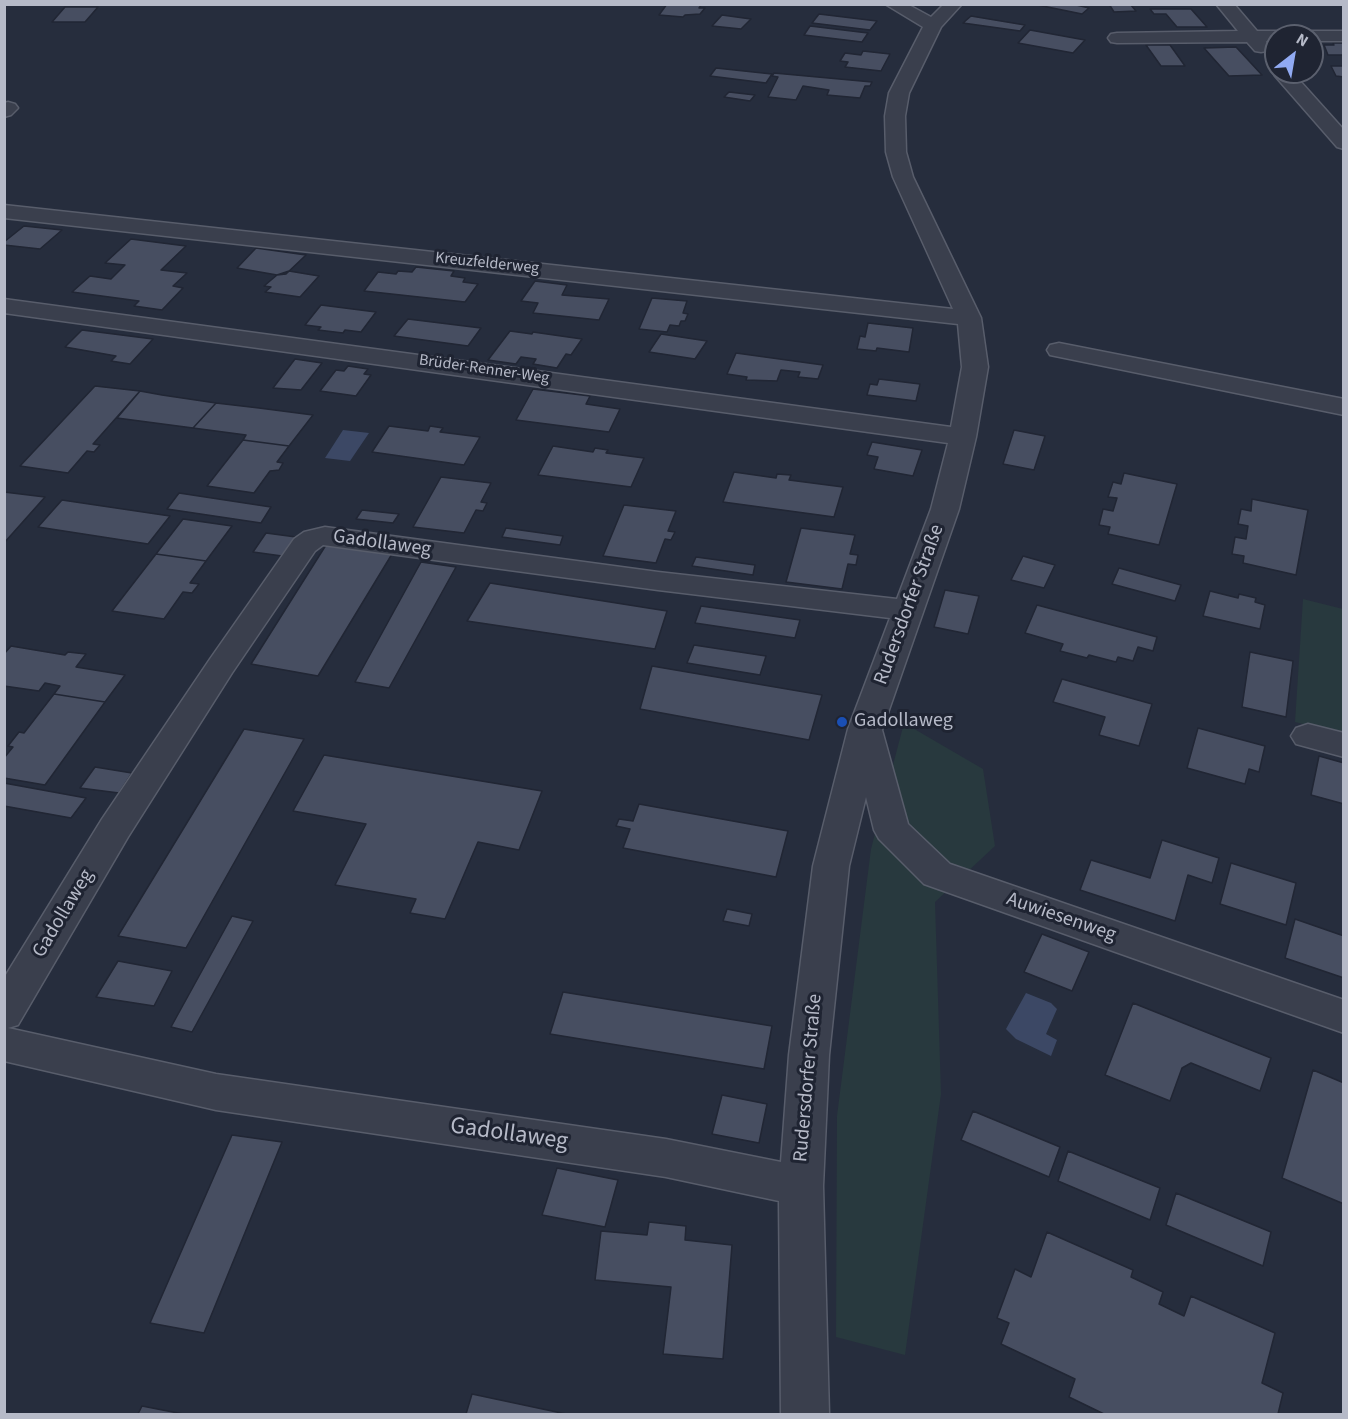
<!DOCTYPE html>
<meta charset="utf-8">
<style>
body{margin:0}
#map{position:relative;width:1348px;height:1419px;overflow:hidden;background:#262d3d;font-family:"Source Sans 3",sans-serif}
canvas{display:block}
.frame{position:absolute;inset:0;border:6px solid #b6bac8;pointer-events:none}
.north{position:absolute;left:1264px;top:24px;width:60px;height:60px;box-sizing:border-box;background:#1f2432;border:2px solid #5b606e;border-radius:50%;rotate:31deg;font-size:16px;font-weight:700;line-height:24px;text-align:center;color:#b6bac8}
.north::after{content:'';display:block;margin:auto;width:21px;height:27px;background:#91aaf2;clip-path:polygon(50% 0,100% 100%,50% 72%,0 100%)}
</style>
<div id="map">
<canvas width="1348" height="1419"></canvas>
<div class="frame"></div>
<div class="north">N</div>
</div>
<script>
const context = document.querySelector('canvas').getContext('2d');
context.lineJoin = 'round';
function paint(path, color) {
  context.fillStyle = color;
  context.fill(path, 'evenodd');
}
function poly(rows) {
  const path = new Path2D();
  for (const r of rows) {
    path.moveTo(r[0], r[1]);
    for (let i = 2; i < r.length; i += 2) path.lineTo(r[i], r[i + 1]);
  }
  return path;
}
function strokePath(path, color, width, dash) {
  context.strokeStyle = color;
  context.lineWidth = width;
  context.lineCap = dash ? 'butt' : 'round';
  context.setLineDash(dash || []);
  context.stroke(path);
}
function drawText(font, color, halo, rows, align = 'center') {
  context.font = font + ' "Source Sans 3",sans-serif';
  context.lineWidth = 6;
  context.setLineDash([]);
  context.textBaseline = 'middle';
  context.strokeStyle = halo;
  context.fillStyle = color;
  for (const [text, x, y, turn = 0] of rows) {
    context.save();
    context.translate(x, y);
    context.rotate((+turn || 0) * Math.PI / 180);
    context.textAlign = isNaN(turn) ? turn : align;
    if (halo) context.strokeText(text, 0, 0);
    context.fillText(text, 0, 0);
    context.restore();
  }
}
const green = poly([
 [1303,599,1343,609,1343,734,1295,722],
 [904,723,983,769,995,846,935,902,941,1094,905,1355,836,1337,837,1116,871,849]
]);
const water = poly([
 [343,430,369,433,350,461,325,458],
 [1026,993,1051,1003,1057,1009,1046,1034,1057,1040,1051,1056,1016,1039,1006,1029]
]);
const building = poly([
 [667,4,702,4,699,8,705,8,700,14,685,15,683,17,659,15,667,4],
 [1033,4,1072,4,1089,8,1082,14,1033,4],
 [1109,4,1130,4,1136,11,1114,12,1109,4],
 [65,7,98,7,85,22,52,22,65,7],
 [1150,9,1191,9,1207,27,1177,27,1166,14,1154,14,1150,9],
 [819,14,877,21,870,30,812,23,819,14],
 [722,15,751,19,741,29,712,26,722,15],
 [971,16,1025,25,1020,31,963,23,971,16],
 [810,26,868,33,862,42,804,35,810,26],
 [1030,30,1085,40,1073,53,1018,43,1030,30],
 [1333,43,1344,43,1344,55,1328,55,1324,45,1334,45,1333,43],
 [1146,45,1170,45,1185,66,1161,66,1146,45],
 [1236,47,1262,75,1229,76,1204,48,1236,47],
 [863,51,890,54,881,71,845,67,848,62,840,61,845,53,861,55,863,51],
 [1331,66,1344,66,1344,77,1336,76,1331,66],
 [716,68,772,74,766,83,710,76,716,68],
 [774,73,872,82,870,86,865,86,860,98,827,95,829,90,803,86,796,100,768,97,778,77,772,76,774,73],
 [729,92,755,95,750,101,724,97,729,92],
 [24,226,62,230,40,249,4,245,4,242,24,226],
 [131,239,186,246,161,270,187,273,173,286,183,288,162,310,134,306,139,301,72,292,90,276,111,279,125,265,105,263,131,239],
 [256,248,306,255,286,274,277,275,237,268,256,248],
 [416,267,454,271,451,276,465,278,463,282,478,284,465,302,364,291,378,272,396,274,398,271,412,272,416,267],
 [289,271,319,276,300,297,265,292,271,287,264,286,277,275,289,271],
 [535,281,567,285,562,295,609,299,599,320,533,313,538,303,521,301,535,281],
 [652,298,687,301,683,313,688,314,685,321,681,321,679,326,670,325,667,332,639,329,652,298],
 [321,305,376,312,361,332,345,330,343,333,318,330,321,327,305,325,321,305],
 [408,319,481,328,468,346,394,336,408,319],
 [868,323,913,328,909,352,877,348,876,351,857,349,860,336,865,337,868,323],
 [82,330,153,339,130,364,111,361,116,356,65,347,82,330],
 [510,331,532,334,533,332,582,339,571,355,566,354,557,368,533,364,536,359,521,357,516,364,488,360,510,331],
 [661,334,707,341,695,359,649,352,661,334],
 [736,353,823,365,818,379,798,377,800,372,781,370,777,381,746,380,747,377,727,374,736,353],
 [295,359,322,363,301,390,273,388,295,359],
 [348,366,368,369,364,374,371,375,356,396,320,391,336,370,344,371,348,366],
 [879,379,920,384,916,401,867,395,870,384,877,385,879,379],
 [95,386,140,391,93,444,100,445,94,452,87,451,68,473,20,466,95,386],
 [533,389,590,396,586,404,620,409,609,432,516,420,533,389],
 [140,391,162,395,216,403,193,428,117,418,140,391],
 [216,403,259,408,313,415,289,446,243,440,246,435,193,428,216,403],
 [389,426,428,431,430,426,443,428,440,432,480,437,464,465,372,452,389,426],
 [1014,430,1045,436,1034,470,1003,464,1014,430],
 [243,440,289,446,277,462,283,463,279,470,270,471,254,493,207,486,243,440],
 [872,442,922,450,913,476,874,469,878,457,867,455,872,442],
 [553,446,593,452,595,448,608,450,606,453,644,458,631,487,538,475,553,446],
 [734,472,776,478,777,474,791,475,789,480,843,487,834,517,723,502,734,472],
 [1124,473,1177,484,1159,545,1108,534,1110,527,1099,525,1103,509,1113,511,1117,498,1108,497,1113,482,1121,484,1124,473],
 [441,477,491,483,481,502,487,503,483,511,476,510,464,533,413,527,441,477],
 [4,492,45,497,4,543,4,492],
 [179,493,271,507,261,523,167,509,179,493],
 [1252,499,1308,510,1296,575,1243,563,1244,556,1232,554,1235,537,1246,539,1248,526,1238,524,1241,509,1251,511,1252,499],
 [62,500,170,516,148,544,38,527,62,500],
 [624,505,676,511,668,531,675,532,671,540,665,539,656,563,603,556,624,505],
 [362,510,399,514,393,523,356,519,362,510],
 [183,519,232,526,206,561,156,554,183,519],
 [506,528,563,536,560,545,502,537,506,528],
 [801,528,855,535,850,554,858,555,856,565,848,564,842,589,786,582,801,528],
 [266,533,296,537,282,556,253,552,266,533],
 [326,545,392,554,318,676,251,664,326,545],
 [156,554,206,561,190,583,199,584,192,593,183,592,164,619,112,611,156,554],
 [1023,556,1055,565,1044,588,1011,580,1023,556],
 [696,557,755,565,753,575,692,566,696,557],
 [421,562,456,567,389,688,355,682,421,562],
 [1119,568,1181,585,1175,601,1112,584,1119,568],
 [490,583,667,611,655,649,467,621,490,583],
 [945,590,979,596,968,634,934,627,945,590],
 [1210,591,1238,598,1239,594,1256,598,1255,602,1265,605,1260,629,1203,616,1210,591],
 [1037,605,1157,637,1153,651,1138,647,1133,661,1118,657,1116,662,1089,655,1087,658,1060,651,1063,644,1025,633,1037,605],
 [701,606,800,620,795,638,695,623,701,606],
 [694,645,766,656,760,675,687,663,694,645],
 [11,646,65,655,68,652,86,654,76,667,125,675,105,702,54,694,60,686,45,683,39,691,4,686,4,654,11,646],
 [1250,652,1293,661,1286,717,1242,707,1250,652],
 [652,666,822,695,809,740,640,709,652,666],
 [1062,679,1152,704,1139,746,1099,735,1105,717,1053,702,1062,679],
 [54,694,105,702,45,785,4,778,4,758,13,747,8,746,19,732,24,733,54,694],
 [1198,728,1265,746,1259,772,1249,769,1245,784,1187,768,1198,728],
 [244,729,304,739,186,948,118,936,244,729],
 [324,755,542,791,519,850,478,842,445,919,410,913,416,899,335,885,366,824,293,811,324,755],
 [1319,756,1344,763,1344,804,1311,795,1319,756],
 [95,767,132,773,119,793,80,788,95,767],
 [4,783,86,798,71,818,4,806,4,783],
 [639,804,788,831,776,877,623,848,630,829,616,826,619,819,633,821,639,804],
 [1162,840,1219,858,1212,883,1188,875,1175,921,1080,890,1091,860,1150,878,1162,840],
 [1231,863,1296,883,1286,925,1220,904,1231,863],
 [727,909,752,914,749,926,723,921,727,909],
 [232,916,253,921,192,1032,171,1027,232,916],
 [1295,919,1344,936,1344,978,1285,958,1295,919],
 [1042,934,1089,952,1072,991,1024,972,1042,934],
 [118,961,172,971,154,1006,96,997,118,961],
 [563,992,772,1026,764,1069,550,1034,563,992],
 [1133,1003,1271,1058,1260,1091,1191,1063,1182,1068,1170,1101,1105,1075,1133,1003],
 [1313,1070,1344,1083,1344,1204,1282,1178,1313,1070],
 [722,1095,767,1104,759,1143,712,1134,722,1095],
 [973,1111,1060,1147,1049,1177,961,1140,973,1111],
 [232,1135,282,1142,204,1333,150,1323,232,1135],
 [1068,1151,1160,1188,1150,1220,1058,1181,1068,1151],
 [557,1168,618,1180,605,1227,542,1215,557,1168],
 [1176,1193,1271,1232,1263,1266,1166,1225,1176,1193],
 [649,1222,686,1226,685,1240,732,1245,723,1359,663,1354,671,1287,595,1280,601,1231,647,1235,649,1222],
 [1047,1232,1133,1270,1131,1277,1163,1292,1159,1304,1184,1316,1191,1296,1275,1333,1262,1383,1283,1393,1278,1414,1104,1414,1069,1397,1075,1379,1001,1344,1009,1323,997,1318,1015,1269,1031,1277,1047,1232],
 [472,1394,566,1414,466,1414,472,1394],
 [142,1406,183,1414,138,1414,142,1406]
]);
const minor = poly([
 [885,4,907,4,931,17,944,4,962,4,941,27,909,93,905,116,906,152,913,177,981,318,988,367,976,437,959,509,882,730,908,824,950,864,1344,1000,1344,1033,924,884,879,839,874,830,866,797,849,866,829,1055,823,1186,829,1414,781,1414,779,1201,666,1177,216,1110,4,1061,4,978,102,819,210,659,294,539,304,532,325,527,658,572,897,599,931,509,948,443,4,313,4,299,951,427,962,367,958,324,4,218,4,205,953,309,893,177,886,152,885,116,889,93,923,27,885,4],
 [323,545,658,590,890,618,848,729,813,866,789,1055,781,1162,666,1139,216,1074,8,1028,18,1025,128,837,232,673,315,551,323,545],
 [1216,4,1234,4,1257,31,1276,31,1282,32,1285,36,1276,36,1276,41,1266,41,1270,47,1267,51,1261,52,1255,51,1247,42,1117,43,1111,42,1108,38,1111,34,1117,33,1238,31,1216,4],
 [1297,31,1344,31,1344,41,1312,41,1312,36,1288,36,1291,32,1297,31],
 [1275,68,1276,72,1292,72,1344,130,1344,149,1337,147,1275,76,1273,72,1275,68],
 [8,102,15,104,18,108,11,115,4,117,4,103,8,102],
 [1059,343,1344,399,1344,415,1050,355,1047,350,1050,345,1059,343],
 [1308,724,1344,733,1344,757,1296,744,1291,736,1296,728,1308,724]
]);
const markers = [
 [842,722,6,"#1a4fb4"]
];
const farStreetnames = [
 ["Kreuzfelderweg",487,264,6],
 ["Brüder-Renner-Weg",484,370,8]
];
const streetNames = [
 ["Gadollaweg",382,544,8],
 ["Rudersdorfer Straße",910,605,-70],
 ["Gadollaweg",64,914,-59],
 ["Auwiesenweg",1061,918,19],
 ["Rudersdorfer Straße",809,1078,-85]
];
const poiNames = [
 ["Gadollaweg",854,722]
];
const nearStreetnames = [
 ["Gadollaweg",509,1135,8]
];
paint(green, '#28393e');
paint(water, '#3c4865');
paint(building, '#474e61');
strokePath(building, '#212634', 1.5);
strokePath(minor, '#585d6b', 3);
paint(minor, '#3a3f4d');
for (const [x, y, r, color] of markers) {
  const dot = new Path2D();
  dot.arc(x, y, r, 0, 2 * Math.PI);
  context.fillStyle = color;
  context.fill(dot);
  strokePath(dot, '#1f2432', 2);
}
drawText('16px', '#b6bac8', '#1f2432', farStreetnames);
drawText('20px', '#b6bac8', '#1f2432', streetNames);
drawText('20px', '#b6bac8', '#1f2432', poiNames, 'left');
drawText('24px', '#b6bac8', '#1f2432', nearStreetnames);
</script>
